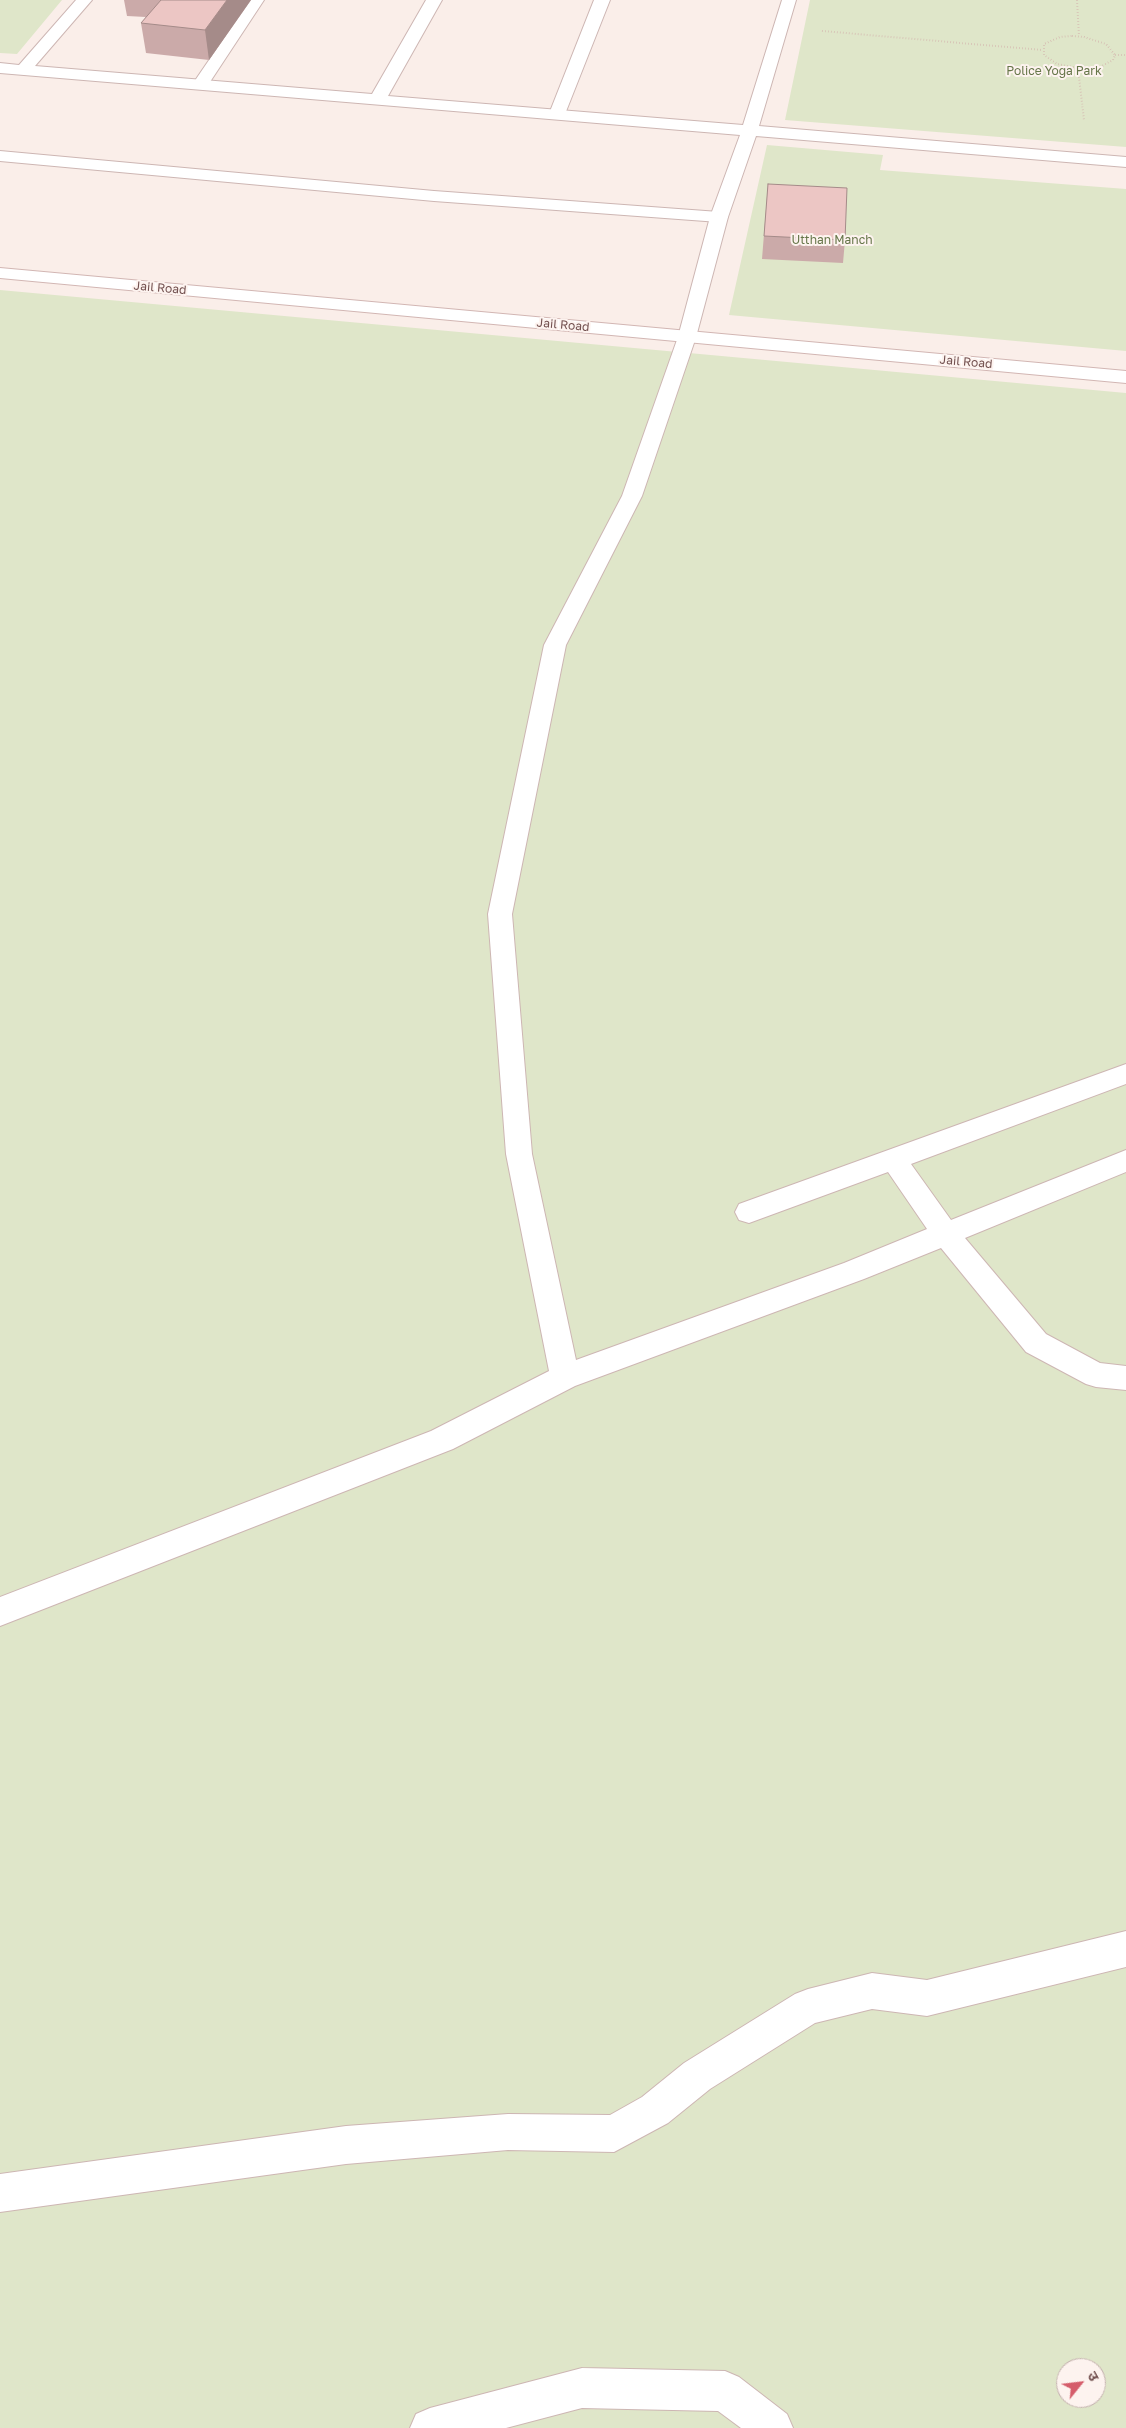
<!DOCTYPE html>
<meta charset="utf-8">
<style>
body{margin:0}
#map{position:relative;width:1126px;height:2428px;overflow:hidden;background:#faeee9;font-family:"Golos Text","Noto Sans Devanagari",sans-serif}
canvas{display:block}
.north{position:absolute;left:1056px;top:2358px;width:50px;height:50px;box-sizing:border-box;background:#fdf3ef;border:1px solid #c5b2af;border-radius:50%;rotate:61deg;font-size:14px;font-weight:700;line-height:20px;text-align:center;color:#72504f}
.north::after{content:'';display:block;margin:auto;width:18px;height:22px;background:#d55d6b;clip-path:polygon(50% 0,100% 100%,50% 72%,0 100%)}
</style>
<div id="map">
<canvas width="1126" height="2428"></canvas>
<div class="north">उ</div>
</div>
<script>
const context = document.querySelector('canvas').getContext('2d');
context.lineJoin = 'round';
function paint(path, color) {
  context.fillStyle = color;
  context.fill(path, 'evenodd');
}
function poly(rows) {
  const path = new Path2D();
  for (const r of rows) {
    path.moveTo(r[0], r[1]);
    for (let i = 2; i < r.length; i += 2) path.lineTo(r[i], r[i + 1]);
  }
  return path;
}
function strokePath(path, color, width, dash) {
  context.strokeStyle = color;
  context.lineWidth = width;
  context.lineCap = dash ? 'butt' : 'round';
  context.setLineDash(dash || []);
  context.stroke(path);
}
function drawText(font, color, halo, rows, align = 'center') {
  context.font = font + ' "Golos Text",sans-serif';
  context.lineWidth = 4;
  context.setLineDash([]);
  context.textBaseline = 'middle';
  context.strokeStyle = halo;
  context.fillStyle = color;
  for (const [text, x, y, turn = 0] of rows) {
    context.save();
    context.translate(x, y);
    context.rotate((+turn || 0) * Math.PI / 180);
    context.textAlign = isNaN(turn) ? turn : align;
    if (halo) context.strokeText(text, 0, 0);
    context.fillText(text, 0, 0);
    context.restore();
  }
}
const green = poly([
 [0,0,62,0,17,54,0,53],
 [810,0,1126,0,1126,147,785,120],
 [767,145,883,155,880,170,1126,189,1126,351,729,315],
 [0,290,1126,393,1126,2428,0,2428],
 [1066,2368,1096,2368,1096,2398,1066,2398]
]);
const path = poly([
 [1077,0,1079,36],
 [822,31,1042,50],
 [1072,36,1084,37,1106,44,1115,55,1113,60,1100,67,1078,68,1057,64,1044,55,1044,44,1060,37,1072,36],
 [1115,55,1126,55],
 [1078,68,1084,120]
]);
const lane = poly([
 [250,0,264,0,206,88,194,88,192,85,250,0],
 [594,0,610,0,565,114,563,117,557,119,551,117,549,114,594,0],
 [0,151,434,191,719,212,725,213,728,217,725,221,719,222,434,201,0,161,0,151],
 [687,331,694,333,696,337,642,496,566,645,512,914,532,1154,576,1360,844,1263,927,1229,888,1172,749,1223,739,1220,735,1212,739,1204,1126,1064,1126,1084,911,1164,951,1220,1126,1150,1126,1172,965,1238,1046,1334,1100,1363,1126,1366,1126,1390,1096,1387,1086,1384,1026,1352,941,1248,864,1279,575,1386,453,1449,0,1626,0,1597,431,1431,549,1371,506,1154,488,914,544,645,622,496,678,337,680,333,687,331],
 [1126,1931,1126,1967,927,2016,872,2009,815,2023,710,2089,668,2123,614,2152,508,2150,346,2164,0,2212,0,2174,346,2126,508,2114,610,2115,642,2097,684,2063,795,1994,808,1989,872,1973,927,1980,1126,1931],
 [582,2368,725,2371,739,2377,787,2414,793,2428,741,2428,718,2411,582,2408,506,2428,410,2428,416,2414,430,2408,582,2368]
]);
const street = poly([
 [76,0,92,0,35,66,372,94,426,0,442,0,388,96,743,125,782,0,796,0,759,126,1126,157,1126,167,756,136,728,217,696,337,694,341,687,343,680,341,678,337,710,217,740,135,0,73,0,63,19,65,76,0]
]);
const secondary = poly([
 [0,268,1126,371,1126,383,0,278,0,268]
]);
const wall = poly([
 [124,0,251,0,209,60,146,53,141,23,146,17,127,16],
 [768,184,845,240,843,263,762,259]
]);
const shadedWall = poly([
 [227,0,251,0,209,60,205,30]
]);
const building = poly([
 [161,0,227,0,205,30,141,23,161,0],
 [768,184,847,188,845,240,764,236,768,184]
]);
const farParknames = [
 ["Police Yoga Park",1054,71],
 ["Utthan Manch",832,240]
];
const farStreetnames = [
 ["Jail Road",160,288,5],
 ["Jail Road",563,325,5],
 ["Jail Road",966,362,5]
];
paint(green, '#dfe6c9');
strokePath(lane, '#cdb6b3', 2);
strokePath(street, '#cdb6b3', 2);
strokePath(secondary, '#d2b6b3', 2);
strokePath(path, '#d1a9a7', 2, [0.5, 2.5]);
paint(lane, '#fff');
paint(street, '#fff');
paint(secondary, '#fff');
paint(wall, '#cbaaa9');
paint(shadedWall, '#a58b89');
paint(building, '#ecc6c4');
strokePath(building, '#a58b89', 1);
drawText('12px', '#667649', '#fdf3ef', farParknames);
drawText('12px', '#72504f', '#fdf3ef', farStreetnames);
</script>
